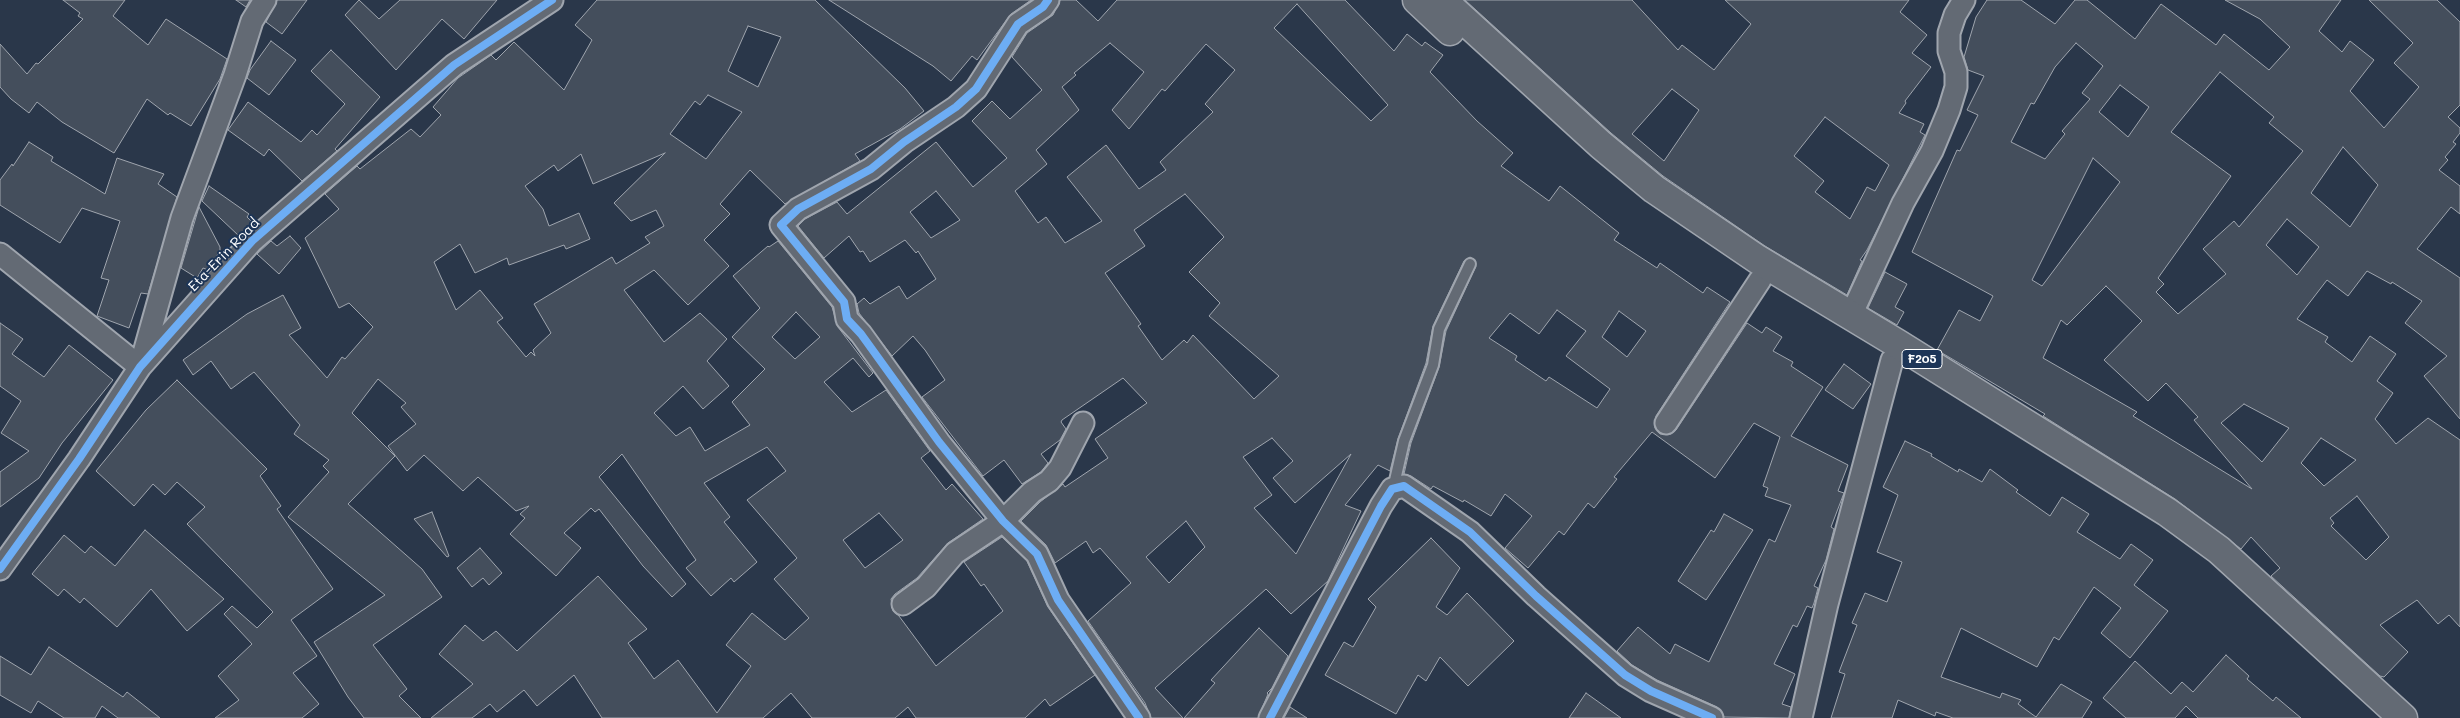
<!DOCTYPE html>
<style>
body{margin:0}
canvas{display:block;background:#2a374a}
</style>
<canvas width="2460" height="718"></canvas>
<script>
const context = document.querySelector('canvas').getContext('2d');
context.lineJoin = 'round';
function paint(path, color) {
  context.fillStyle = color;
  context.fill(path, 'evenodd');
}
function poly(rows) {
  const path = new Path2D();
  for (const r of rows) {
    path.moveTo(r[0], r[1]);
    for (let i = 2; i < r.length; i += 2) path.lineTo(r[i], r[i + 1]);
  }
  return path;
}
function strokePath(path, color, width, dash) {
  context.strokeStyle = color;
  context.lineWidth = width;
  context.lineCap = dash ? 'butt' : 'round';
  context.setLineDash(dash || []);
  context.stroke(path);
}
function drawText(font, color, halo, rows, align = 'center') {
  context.font = font + ' Mali,sans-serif';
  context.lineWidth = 4;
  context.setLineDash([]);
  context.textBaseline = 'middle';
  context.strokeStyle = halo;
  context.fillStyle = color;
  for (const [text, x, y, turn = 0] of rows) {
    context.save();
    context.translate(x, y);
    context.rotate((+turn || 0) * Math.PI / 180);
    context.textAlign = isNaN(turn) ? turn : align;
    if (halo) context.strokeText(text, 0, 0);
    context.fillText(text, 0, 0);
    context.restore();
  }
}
const building = poly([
 [63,0,125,0,113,16,148,45,166,19,227,59,220,79,191,126,170,113,168,115,147,99,114,153,62,122,37,102,29,113,11,99,0,87,0,44,27,74,36,63,38,64,83,19,78,16,80,13,63,0],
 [236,0,250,0,246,7,236,0],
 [277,0,307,0,282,34,266,22,277,0],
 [359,0,379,19,400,0,497,0,464,39,442,19,396,70,345,15,359,0],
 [597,0,815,0,905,88,924,111,900,129,855,154,860,161,785,204,750,170,720,204,730,214,704,240,729,266,688,305,654,270,624,290,664,342,700,313,727,339,707,361,729,386,703,409,683,386,654,413,676,436,690,427,705,451,750,425,732,402,765,369,732,337,760,308,733,276,768,246,769,247,778,241,832,307,838,327,873,373,869,377,853,358,824,382,852,412,886,390,930,451,921,458,946,490,952,484,983,519,948,543,917,578,895,594,891,599,893,611,899,616,936,666,1003,611,984,584,981,586,964,562,1002,537,1027,561,1048,607,1095,675,1050,706,1045,699,1025,718,916,718,908,707,895,718,812,718,791,693,763,718,602,718,574,675,537,706,524,690,497,712,490,704,472,718,431,718,473,684,439,654,465,625,483,641,496,631,517,651,598,576,647,629,628,643,654,679,678,660,717,713,751,666,726,645,752,613,785,640,809,618,774,579,797,558,747,500,786,471,767,447,704,483,730,517,724,522,757,562,734,582,731,578,711,596,686,568,696,560,622,454,599,477,686,584,672,597,643,566,599,509,595,512,591,508,564,533,581,548,556,576,510,534,525,518,520,514,529,506,516,511,478,477,463,491,424,455,407,471,388,446,416,424,401,407,406,403,378,379,352,413,395,456,348,504,422,569,442,597,373,645,407,689,399,696,421,718,364,718,348,697,314,642,385,595,288,517,329,472,323,466,329,460,294,434,300,425,254,372,231,389,211,361,193,375,183,360,247,314,283,295,301,328,289,335,327,378,342,357,345,359,373,327,349,303,339,308,305,238,339,209,325,194,357,166,360,169,411,129,420,137,441,115,433,107,458,78,491,55,496,60,514,42,564,90,592,40,575,25,597,0],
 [748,26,781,37,758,87,728,71,748,26],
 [708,95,742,112,706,159,670,134,695,101,700,105,708,95],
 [665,153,614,203,631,221,656,210,664,226,645,237,650,243,616,264,612,257,534,304,551,333,533,350,535,356,531,352,526,357,497,322,503,318,480,290,456,310,434,262,460,244,475,273,507,258,509,265,564,245,566,249,590,239,579,213,549,226,543,209,525,186,554,165,558,171,581,154,593,184,665,153],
 [796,312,820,337,795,359,772,337,796,312],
 [879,513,903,540,865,568,843,540,879,513],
 [829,0,1031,0,1011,14,977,60,972,56,951,81,933,66,829,0],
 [1060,0,1076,0,1098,21,1117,0,1345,0,1394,51,1407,34,1422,46,1425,42,1443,55,1430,72,1477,121,1513,153,1501,166,1549,201,1560,186,1619,233,1614,240,1657,268,1660,263,1703,293,1707,287,1730,302,1656,416,1655,428,1660,434,1671,434,1676,430,1747,323,1762,333,1766,327,1782,337,1773,351,1793,362,1791,366,1823,387,1791,436,1848,465,1838,491,1844,493,1831,527,1834,529,1826,560,1814,586,1818,588,1814,603,1812,608,1807,606,1797,627,1793,625,1774,664,1795,674,1782,704,1791,707,1789,718,1724,717,1717,707,1657,680,1632,665,1617,651,1638,627,1670,654,1675,644,1709,662,1769,539,1775,542,1791,505,1765,496,1768,488,1763,486,1780,437,1754,423,1715,478,1652,432,1614,477,1617,479,1594,508,1588,503,1564,535,1559,531,1528,568,1505,548,1532,516,1505,494,1491,516,1464,500,1463,502,1433,486,1431,489,1411,476,1404,474,1411,443,1439,367,1446,331,1476,266,1475,260,1470,257,1464,261,1433,326,1426,363,1398,439,1390,471,1378,465,1345,505,1361,511,1328,581,1291,614,1266,589,1155,688,1183,718,1151,718,1145,703,1088,621,1131,583,1100,548,1093,553,1086,541,1055,563,1046,545,1021,521,1040,502,1063,484,1065,487,1108,458,1095,439,1147,403,1123,378,1062,420,1061,422,1066,429,1060,440,1041,454,1048,463,1041,472,1022,484,1004,460,983,476,922,397,945,380,925,350,913,336,892,356,859,313,857,304,864,298,870,304,899,286,907,299,936,279,918,251,916,253,905,240,870,262,863,251,860,252,849,236,824,258,798,226,805,219,837,202,847,214,936,142,973,187,1007,158,972,121,992,101,1010,119,1042,90,1012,57,1027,33,1053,15,1060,0],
 [1297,4,1388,105,1371,121,1274,28,1297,4],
 [1110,43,1144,72,1112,110,1129,129,1162,89,1165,91,1206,44,1235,70,1205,104,1213,112,1160,162,1166,170,1139,189,1106,145,1067,177,1102,221,1065,243,1046,217,1038,223,1015,191,1047,164,1036,150,1079,110,1062,87,1076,75,1074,73,1110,43],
 [936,191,960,220,931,238,910,212,936,191],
 [1185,194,1224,237,1189,272,1220,303,1209,316,1279,376,1254,399,1193,335,1187,343,1184,340,1162,360,1138,326,1141,324,1105,273,1145,246,1134,230,1185,194],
 [1557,310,1586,331,1566,356,1610,389,1597,408,1549,377,1546,381,1515,360,1517,356,1489,338,1510,313,1539,334,1557,310],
 [1619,311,1646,331,1627,357,1602,337,1619,311],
 [1272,438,1293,461,1273,478,1295,503,1351,454,1296,554,1254,508,1272,495,1243,457,1272,438],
 [1186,521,1205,547,1169,583,1146,557,1186,521],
 [1465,0,1632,0,1678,50,1682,45,1714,70,1751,24,1725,0,1909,0,1900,12,1927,35,1912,53,1931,67,1905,101,1906,103,1899,113,1924,124,1920,132,1925,135,1867,250,1860,260,1862,261,1847,295,1765,246,1663,176,1611,133,1465,0],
 [1672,89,1699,110,1664,161,1632,134,1672,89],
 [1825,117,1889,165,1875,191,1867,187,1850,219,1815,192,1824,181,1794,156,1825,117],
 [1987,0,2021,0,2055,24,2075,0,2087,0,2135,39,2161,4,2216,45,2224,34,2269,70,2290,47,2260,19,2225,0,2341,0,2319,31,2342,52,2350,41,2374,60,2350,91,2384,128,2419,87,2394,63,2413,43,2369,0,2437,0,2460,22,2460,105,2448,117,2460,128,2460,133,2453,142,2456,144,2445,157,2448,160,2439,170,2460,186,2460,214,2451,207,2417,249,2460,278,2460,419,2424,376,2447,356,2405,323,2422,301,2392,282,2391,284,2367,271,2348,296,2327,280,2297,319,2328,337,2325,342,2352,362,2370,336,2396,354,2377,381,2393,393,2375,419,2396,444,2428,418,2460,440,2460,627,2449,615,2438,624,2417,600,2380,625,2408,652,2384,677,2380,676,2271,576,2280,568,2251,537,2241,549,2175,499,2043,416,2045,414,1937,350,1959,310,1980,321,1993,296,1912,252,1957,150,1960,151,1978,115,1967,110,1984,76,1968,70,1964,57,1976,17,1987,0],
 [2076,43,2103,66,2082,93,2090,99,2062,131,2065,134,2045,159,2011,142,2031,103,2034,104,2055,67,2076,43],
 [2220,72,2274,117,2269,123,2303,151,2239,227,2234,221,2203,249,2226,274,2178,314,2156,292,2164,284,2158,278,2231,176,2171,132,2220,72],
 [2120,85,2149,107,2128,137,2099,112,2120,85],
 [2343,147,2378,185,2350,227,2311,193,2343,147],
 [2093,158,2120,182,2042,286,2032,280,2093,158],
 [2287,219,2319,247,2297,275,2266,245,2287,219],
 [2106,286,2142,321,2104,360,2148,401,2166,383,2198,417,2194,420,2252,489,2133,416,2137,412,2043,358,2061,320,2067,325,2106,286],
 [2244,404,2289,428,2262,462,2221,423,2244,404],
 [2321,438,2356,460,2324,486,2301,463,2321,438],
 [2357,496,2389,537,2366,560,2331,526,2334,523,2330,518,2357,496],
 [271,41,296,60,269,95,247,78,250,70,271,41],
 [331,50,380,97,335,149,337,151,302,181,269,149,264,156,228,130,248,102,301,142,312,130,317,135,345,104,311,71,331,50],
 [29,142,53,157,51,161,105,194,117,158,164,174,158,184,177,197,148,294,141,293,129,328,97,316,109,280,101,278,120,221,82,208,60,243,0,205,0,180,12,164,13,166,29,142],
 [209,186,249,214,247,217,253,223,239,236,202,201,209,186],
 [199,207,220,247,220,251,208,270,203,268,197,278,181,268,199,207],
 [290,236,301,248,279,274,257,254,271,241,277,246,290,236],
 [1885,272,1907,284,1895,307,1904,312,1897,325,1868,308,1885,272],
 [0,323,23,339,12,354,44,377,69,345,113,380,62,443,39,478,0,507,0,472,29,451,1,433,21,401,0,386,0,323],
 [1844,364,1871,384,1853,409,1825,390,1844,364],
 [177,380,267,469,260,476,281,506,277,509,333,589,291,620,317,656,293,673,319,704,302,718,215,718,239,700,218,676,252,644,224,614,232,606,257,628,273,612,187,524,205,507,177,482,165,495,153,484,134,506,96,471,146,410,177,380],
 [1905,441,1932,454,1931,456,1958,472,1959,469,1982,482,1990,469,2018,490,2016,492,2050,516,2062,497,2089,514,2077,532,2120,559,2131,544,2153,560,2134,585,2168,611,2130,658,2101,633,2121,608,2094,587,2059,640,2054,637,2037,667,1961,628,1941,677,2000,698,2002,693,2021,700,2018,704,2036,717,2061,684,2092,702,2082,718,1953,718,1936,712,1935,716,1898,700,1892,718,1831,718,1845,674,1839,672,1857,625,1852,623,1865,593,1887,602,1902,562,1877,552,1898,495,1883,487,1905,441],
 [432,512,449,556,447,557,414,519,432,512],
 [1724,514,1753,530,1706,600,1678,581,1711,530,1714,532,1724,514],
 [145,530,224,599,187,631,151,589,117,627,84,598,80,603,64,589,58,596,32,574,64,535,85,553,91,546,115,566,145,530],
 [1431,538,1460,568,1436,607,1447,615,1467,593,1514,641,1468,686,1440,657,1426,681,1418,675,1396,714,1325,675,1344,642,1353,647,1376,607,1368,599,1431,538],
 [480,548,502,573,489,585,483,578,472,587,457,568,480,548],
 [1259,628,1288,656,1272,688,1267,693,1268,694,1258,718,1184,718,1215,683,1211,680,1259,628],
 [49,647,123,697,127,692,160,718,118,718,102,706,95,718,64,718,38,701,31,713,0,695,0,656,31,675,49,647],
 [2226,655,2249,676,2247,679,2273,701,2276,697,2301,718,2198,718,2186,706,2175,718,2126,718,2103,698,2135,661,2171,694,2182,682,2193,692,2226,655],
 [1586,693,1621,718,1569,718,1586,693],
 [1290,707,1307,718,1284,718,1290,707]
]);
const lane = poly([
 [1393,489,1404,441,1433,365,1439,329,1470,264]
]);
const street = poly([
 [1048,0,1043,7,1018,24,976,89,956,107,904,142,871,169,798,209,781,225,844,302,847,319,861,334,939,442,1003,521,1037,554,1058,600,1139,718],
 [0,254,140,367,182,218,235,75,252,21,265,0],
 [1851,315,1903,203,1932,151,1949,110,1956,87,1956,72,1949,51,1949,33,1955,15,1964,0],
 [1666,423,1760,280],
 [0,569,79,459,140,367,252,241,454,65,552,0],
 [903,604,926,587,955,553,1003,521,1032,492,1049,481,1060,468,1083,423],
 [1270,718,1381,506,1392,489,1404,486,1470,532,1536,596,1625,675,1651,691,1712,718],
 [1801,718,1827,604,1892,360]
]);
const primary = poly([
 [1417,0,1450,31],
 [1442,0,1601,145,1654,189,1757,259,1898,344,2167,512,2219,550,2403,718]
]);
const cycleway = poly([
 [1048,0,1043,7,1018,24,976,89,956,107,904,142,871,169,798,209,781,225,844,302,847,319,861,334,939,442,1003,521,1037,554,1058,600,1139,718],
 [0,569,79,459,140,367,252,241,454,65,552,0],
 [1270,718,1381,506,1392,489,1404,486,1470,532,1536,596,1625,675,1651,691,1712,718]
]);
const shields = [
 [1922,359,40]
];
const shieldNames = [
 ["F205",1922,359]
];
const streetNames = [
 ["Eta-Erin Road",224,255,-46]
];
paint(building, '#444e5c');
strokePath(building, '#9fa5ae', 1);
strokePath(lane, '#9fa5ae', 14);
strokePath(street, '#9fa5ae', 25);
strokePath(primary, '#9fa5ae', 31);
strokePath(lane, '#636a74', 10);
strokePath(street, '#636a74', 21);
strokePath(primary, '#636a74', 28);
strokePath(cycleway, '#6dadf4', 8);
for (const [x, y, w] of shields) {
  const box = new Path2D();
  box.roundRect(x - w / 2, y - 9.5, w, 19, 4);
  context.fillStyle = '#1d3557';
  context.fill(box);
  strokePath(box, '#fff', 1);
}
drawText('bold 12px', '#fff', null, shieldNames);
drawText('14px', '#fff', '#1d3557', streetNames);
</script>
